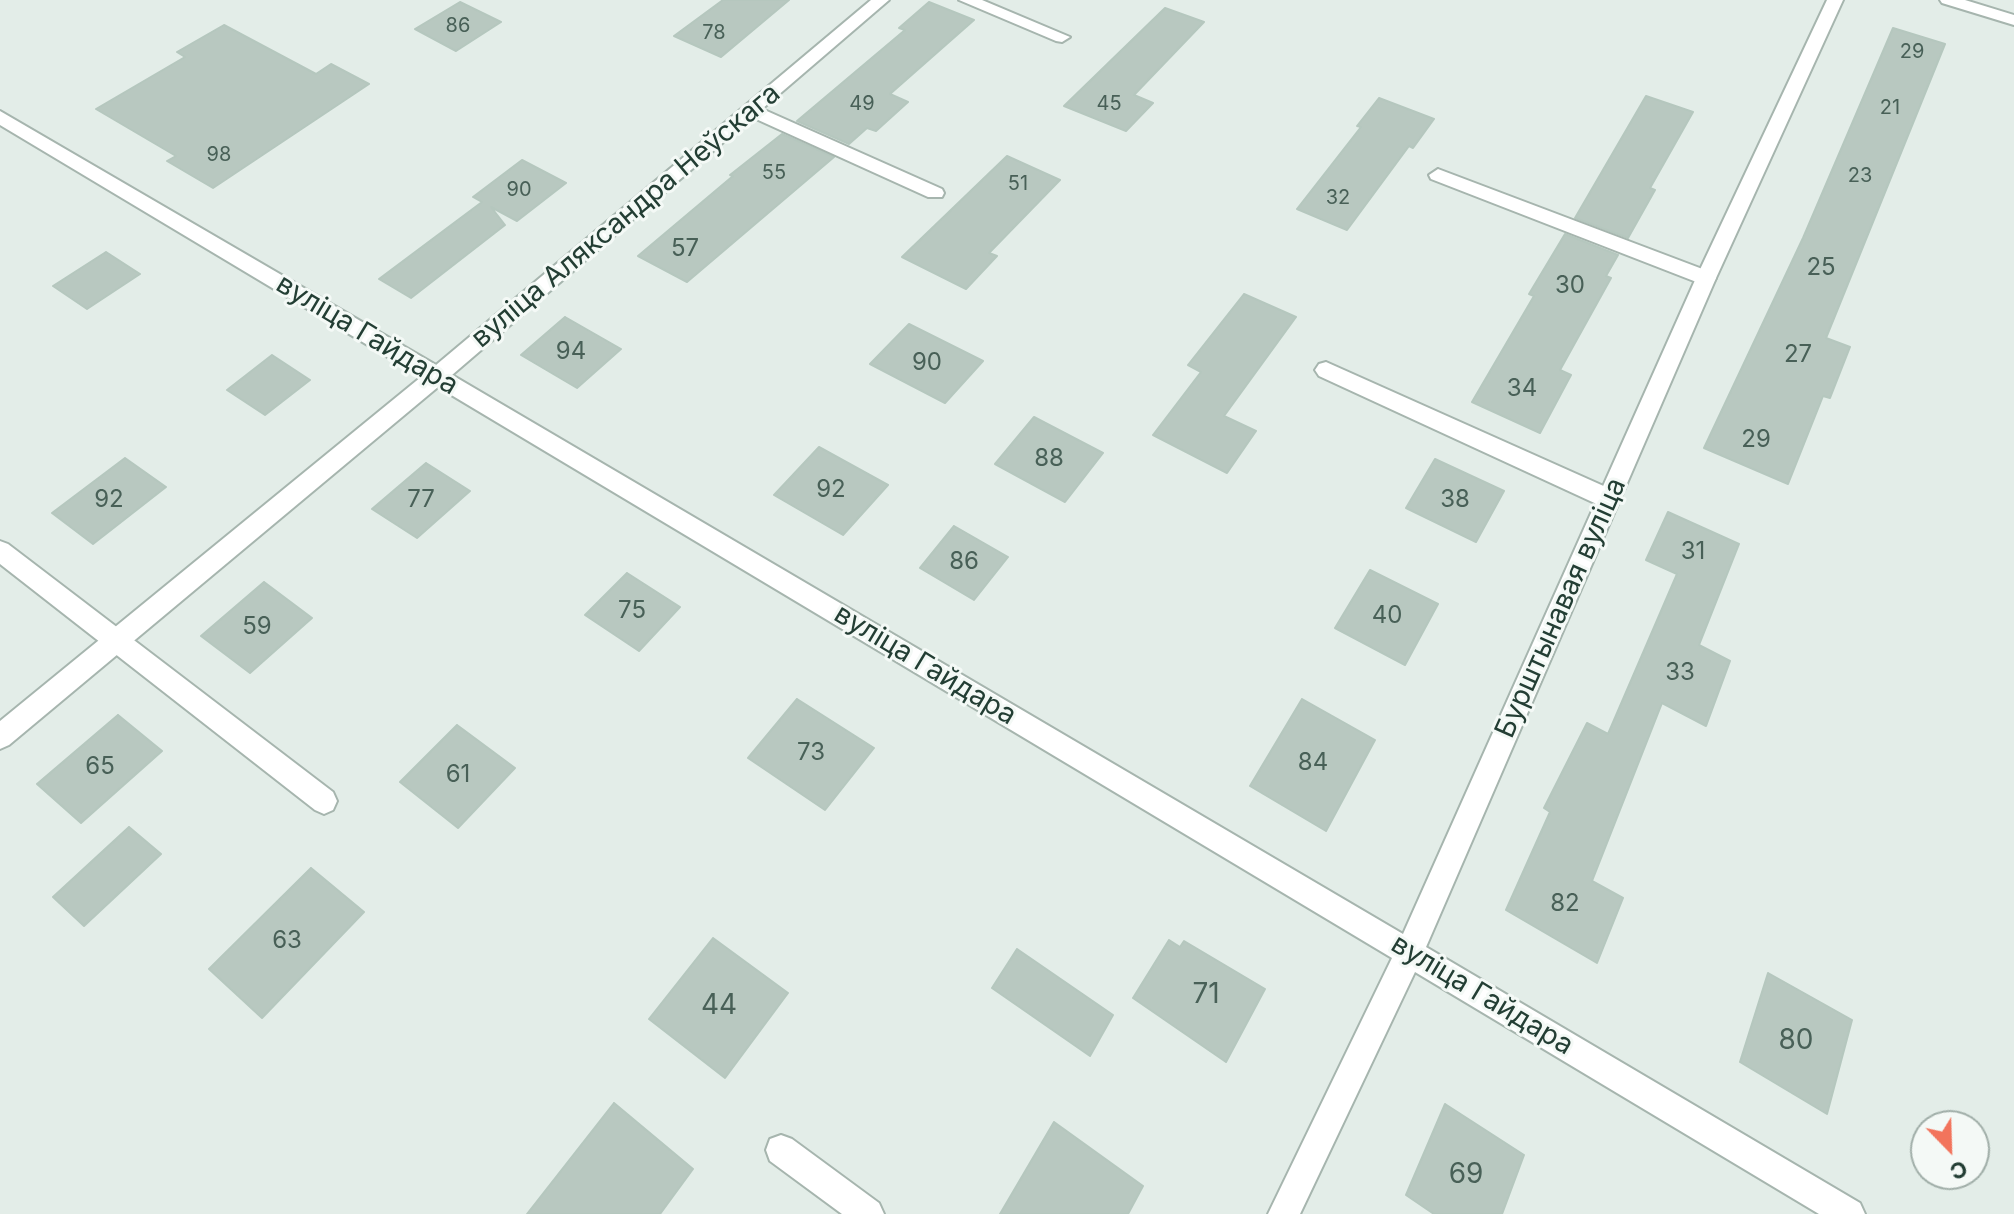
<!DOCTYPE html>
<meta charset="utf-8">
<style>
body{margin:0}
#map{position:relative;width:2014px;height:1214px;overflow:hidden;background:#e3ede8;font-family:Inter,sans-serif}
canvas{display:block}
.north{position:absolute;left:1910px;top:1110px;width:80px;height:80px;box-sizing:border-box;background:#f4f9f6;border:2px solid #a0aea8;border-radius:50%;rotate:157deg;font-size:22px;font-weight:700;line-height:32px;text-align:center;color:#233e34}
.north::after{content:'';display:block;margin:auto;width:28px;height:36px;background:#f2745c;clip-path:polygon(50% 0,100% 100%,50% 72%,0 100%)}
</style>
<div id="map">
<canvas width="2014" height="1214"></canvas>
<div class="north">С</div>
</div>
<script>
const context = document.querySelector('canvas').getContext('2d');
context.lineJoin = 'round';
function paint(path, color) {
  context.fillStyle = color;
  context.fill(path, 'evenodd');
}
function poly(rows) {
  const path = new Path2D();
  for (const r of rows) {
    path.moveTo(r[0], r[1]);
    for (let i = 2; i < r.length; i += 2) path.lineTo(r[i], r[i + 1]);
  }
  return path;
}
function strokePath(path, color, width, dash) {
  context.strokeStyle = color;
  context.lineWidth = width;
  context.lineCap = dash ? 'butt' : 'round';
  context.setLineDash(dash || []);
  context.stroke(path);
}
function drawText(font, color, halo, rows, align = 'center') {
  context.font = font + ' Inter,sans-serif';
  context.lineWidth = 6;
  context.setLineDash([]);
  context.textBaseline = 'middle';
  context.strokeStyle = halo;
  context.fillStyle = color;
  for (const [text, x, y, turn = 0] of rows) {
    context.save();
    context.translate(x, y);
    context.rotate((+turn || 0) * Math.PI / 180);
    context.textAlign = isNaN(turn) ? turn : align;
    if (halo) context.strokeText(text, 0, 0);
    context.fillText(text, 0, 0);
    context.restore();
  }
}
const building = poly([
 [723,0,789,0,721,57,674,36,723,0],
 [460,2,501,22,456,51,415,29,460,2],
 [929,2,974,20,890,94,908,102,876,131,867,128,849,144,797,121,905,30,899,28,929,2],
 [1165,8,1204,22,1134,95,1153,103,1126,131,1064,106,1165,8],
 [224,25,316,74,331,64,369,84,213,188,167,161,176,156,96,109,185,57,177,52,224,25],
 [1893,28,1945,44,1826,338,1850,347,1830,398,1823,396,1788,484,1704,448,1803,238,1893,28],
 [1646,96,1693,112,1650,188,1655,190,1628,238,1575,218,1646,96],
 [1379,98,1434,119,1413,148,1409,146,1347,230,1297,209,1361,127,1357,126,1379,98],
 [782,134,834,157,687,282,638,256,733,176,730,175,782,134],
 [1007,156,1060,180,989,253,997,256,966,289,902,257,1007,156],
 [522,160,566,183,517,221,491,207,505,225,411,298,379,279,482,202,473,197,522,160],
 [1565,234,1618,255,1606,276,1611,278,1560,370,1571,375,1540,433,1472,402,1534,296,1529,294,1565,234],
 [106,252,140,274,87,309,53,286,106,252],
 [1244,294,1296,317,1224,416,1256,431,1227,473,1153,435,1201,372,1188,365,1244,294],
 [565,317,621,349,577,388,521,355,565,317],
 [909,324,983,361,945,403,870,364,909,324],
 [272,355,310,380,265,415,227,390,272,355],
 [1034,417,1103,453,1065,502,995,464,1034,417],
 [819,447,888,485,843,535,774,495,819,447],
 [125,458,166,487,93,544,52,513,125,458],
 [1435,459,1504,491,1476,542,1406,508,1435,459],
 [426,463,470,491,417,538,372,509,426,463],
 [1668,512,1739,544,1699,645,1730,661,1706,726,1662,703,1592,881,1623,898,1597,963,1506,910,1550,812,1544,808,1587,723,1608,734,1677,574,1646,560,1668,512],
 [954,526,1008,557,974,600,920,568,954,526],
 [1370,570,1438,604,1405,665,1335,628,1370,570],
 [627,573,680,607,639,651,585,615,627,573],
 [264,582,312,618,250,673,201,636,264,582],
 [797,699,874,748,825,810,748,758,797,699],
 [1302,699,1375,740,1326,831,1250,786,1302,699],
 [118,715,162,751,81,823,37,784,118,715],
 [457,725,515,768,458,828,400,782,457,725],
 [129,827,161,854,84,926,53,897,129,827],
 [311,868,364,912,262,1018,209,969,311,868],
 [713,938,788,993,725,1078,649,1019,713,938],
 [1169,940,1180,947,1184,941,1265,989,1226,1062,1133,998,1169,940],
 [1017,949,1113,1015,1090,1056,992,988,1017,949],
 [1768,973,1852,1020,1827,1114,1740,1062,1768,973],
 [614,1103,693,1169,660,1214,527,1214,614,1103],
 [1445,1104,1524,1155,1502,1214,1434,1214,1406,1195,1445,1104],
 [1054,1122,1143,1186,1128,1214,1000,1214,1054,1122]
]);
const service = poly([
 [959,0,982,0,1070,37,1062,42,1056,41,959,0],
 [751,104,942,189,944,193,942,197,928,197,745,114,742,110,751,104],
 [1438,169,1713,273,1716,278,1713,283,1699,283,1431,179,1429,175,1438,169],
 [1326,362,1617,492,1620,499,1617,506,1609,508,1601,506,1319,376,1315,370,1319,364,1326,362],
 [0,541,8,544,333,792,337,801,333,810,324,814,315,810,0,564,0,541],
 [781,1135,792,1139,879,1203,884,1214,842,1214,770,1161,766,1150,770,1139,781,1135]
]);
const minor = poly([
 [871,0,889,0,452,375,1403,934,1696,278,1827,0,1843,0,1716,278,1426,947,1860,1203,1865,1214,1819,1214,1415,972,1300,1214,1268,1214,1392,958,438,387,9,745,0,749,0,721,421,377,0,125,0,111,436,365,871,0],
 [1940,0,1965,0,2014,15,2014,25,1942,3,1940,0]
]);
const farNumbernames = [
 ["86",458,26],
 ["78",714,33],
 ["29",1912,52],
 ["49",862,104],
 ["45",1109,104],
 ["21",1890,108],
 ["98",219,155],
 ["55",774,173],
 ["23",1860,176],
 ["51",1018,184],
 ["90",519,190],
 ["32",1338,198]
];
const numberNames = [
 ["57",685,249],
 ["25",1821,268],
 ["30",1570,286],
 ["94",571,352],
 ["27",1798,355],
 ["90",927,363],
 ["34",1522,389],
 ["29",1756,440],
 ["88",1049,459],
 ["92",831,490],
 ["92",109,500],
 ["77",421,500],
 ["38",1455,500],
 ["31",1693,552],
 ["86",964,562],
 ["75",632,611],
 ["40",1387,616],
 ["59",257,627],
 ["33",1680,673],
 ["73",811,753],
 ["84",1313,763],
 ["65",100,767],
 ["61",458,775],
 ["82",1565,904],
 ["63",287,941]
];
const streetNames = [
 ["вуліца Аляксандра Неўскага",626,216,-40],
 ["вуліца Гайдара",367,335,31],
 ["Бурштынавая вуліца",1561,608,-66],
 ["вуліца Гайдара",925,665,31],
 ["вуліца Гайдара",1482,995,31]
];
const nearNumbernames = [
 ["71",1206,995],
 ["44",719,1006],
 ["80",1796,1041],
 ["69",1466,1175]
];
paint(building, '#b8c8c0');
strokePath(building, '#b5c7be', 2);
strokePath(service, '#a6b5ae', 4);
strokePath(minor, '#a6b5ae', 4);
paint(service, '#fff');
paint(minor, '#fff');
drawText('20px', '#486057', null, farNumbernames);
drawText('24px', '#486057', null, numberNames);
drawText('28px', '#233e34', '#f4f9f6', streetNames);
drawText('28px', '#486057', null, nearNumbernames);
</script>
